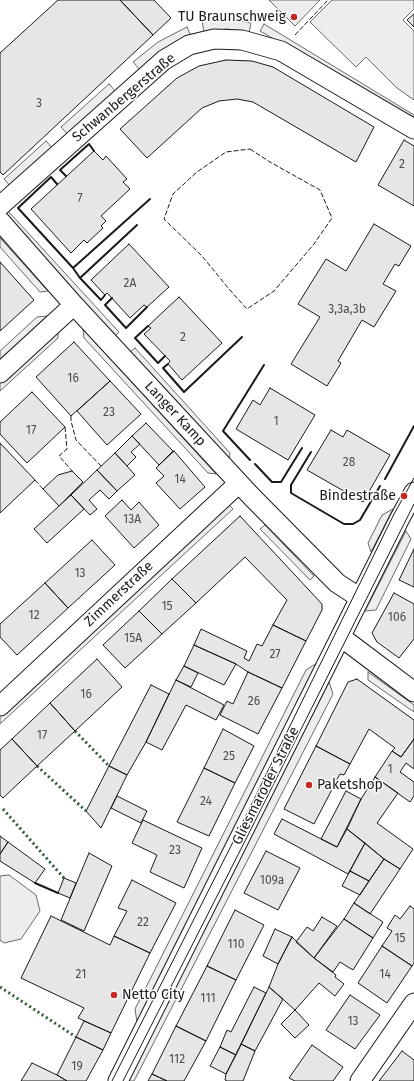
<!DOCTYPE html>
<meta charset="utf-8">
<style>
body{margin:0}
canvas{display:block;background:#fff}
</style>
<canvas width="414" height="1081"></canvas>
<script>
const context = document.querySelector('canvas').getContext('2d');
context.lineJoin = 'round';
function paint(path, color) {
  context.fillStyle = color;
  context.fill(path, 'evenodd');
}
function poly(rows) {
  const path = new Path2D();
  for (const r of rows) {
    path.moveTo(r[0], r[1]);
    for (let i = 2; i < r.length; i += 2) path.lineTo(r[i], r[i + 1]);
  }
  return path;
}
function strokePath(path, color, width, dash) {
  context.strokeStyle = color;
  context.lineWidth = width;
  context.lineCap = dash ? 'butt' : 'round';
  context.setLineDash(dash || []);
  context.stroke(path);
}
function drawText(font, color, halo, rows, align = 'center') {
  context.font = font + ' "Fira Sans",sans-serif';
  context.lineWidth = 3;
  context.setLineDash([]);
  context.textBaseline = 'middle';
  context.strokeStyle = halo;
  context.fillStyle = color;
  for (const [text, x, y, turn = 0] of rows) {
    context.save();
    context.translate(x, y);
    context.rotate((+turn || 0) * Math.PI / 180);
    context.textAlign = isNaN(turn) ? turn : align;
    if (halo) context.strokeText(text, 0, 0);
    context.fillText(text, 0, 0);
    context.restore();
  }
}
const built = poly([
 [269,0,320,0,295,26,269,0],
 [332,0,414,0,414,9,403,20,414,31,414,100,397,88,366,57,356,67,310,22,332,0],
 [227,18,251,23,249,33,227,29,204,32,202,21,227,18],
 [264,24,414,115,414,121,260,31,264,24],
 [187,27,191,36,140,70,133,62,158,42,187,27],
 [109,84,117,93,69,136,61,127,109,84],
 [46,141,54,150,12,188,4,179,46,141],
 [8,211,119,332,115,336,4,215,8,211],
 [0,238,48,291,40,292,0,247,0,238],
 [47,316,0,359,0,351,37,317,47,316],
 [83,329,216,474,208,473,84,338,83,329],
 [58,330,58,338,0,391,0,383,58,330],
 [135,348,230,453,229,462,130,352,135,348],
 [228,504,233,509,0,724,0,716,228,504],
 [393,509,371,552,368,543,382,515,393,509],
 [265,525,314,576,310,580,260,529,265,525],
 [406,531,411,539,376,610,365,611,406,531],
 [317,663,137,1022,135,1009,306,670,317,663],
 [368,672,414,705,414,712,368,680,368,672],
 [329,682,333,694,134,1081,127,1081,329,682],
 [9,875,36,895,40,911,21,939,4,943,0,940,0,876,9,875]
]);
const building = poly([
 [58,0,120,0,153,35,3,175,0,172,0,53,58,0],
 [120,0,154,0,171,18,153,35,120,0],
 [414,14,414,27,407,20,414,14],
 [226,60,252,61,273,67,374,127,356,162,253,102,237,99,219,101,202,108,147,158,120,129,177,78,199,66,226,60],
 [404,140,414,146,414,206,378,185,404,140],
 [94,151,103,160,106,156,127,179,123,182,130,189,101,216,106,221,101,226,103,228,87,243,84,240,71,253,31,209,94,151],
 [374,224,411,246,399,266,395,264,383,284,396,291,374,327,362,320,338,361,341,363,327,386,291,364,320,317,298,304,326,259,346,271,374,224],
 [129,244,169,287,147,307,144,305,130,318,109,295,107,293,105,295,91,280,129,244],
 [0,262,34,300,0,331,0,262],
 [179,297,222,343,182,380,168,364,170,361,144,334,151,328,148,326,179,297],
 [74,342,110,381,71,416,36,377,74,342],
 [110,381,141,414,107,445,77,411,110,381],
 [270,388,315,415,288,460,236,429,253,400,260,405,270,388],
 [32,392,65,427,27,463,0,434,0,422,32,392],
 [146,423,173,451,159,465,132,436,146,423],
 [331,430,343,437,347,430,390,455,363,502,307,470,331,430],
 [132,436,140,444,131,452,136,457,127,466,115,453,132,436],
 [0,443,35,480,0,513,0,443],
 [174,451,205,487,180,509,156,483,164,476,156,468,174,451],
 [115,453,135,475,117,491,97,470,115,453],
 [97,470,117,491,109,499,100,490,89,500,97,509,90,515,71,495,97,470],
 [72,471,83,482,59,506,43,489,58,475,72,471],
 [71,495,84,509,47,543,34,529,71,495],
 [122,500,131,510,139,502,159,525,134,548,105,516,122,500],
 [240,516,322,604,322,610,306,641,273,625,287,600,245,557,196,603,172,579,240,516],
 [92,540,115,565,68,608,45,583,92,540],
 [414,549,414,587,399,580,414,549],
 [172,579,196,603,162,634,139,611,172,579],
 [45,583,68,608,17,655,0,637,0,624,45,583],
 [394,593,414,604,414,639,399,658,377,642,372,633,394,593],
 [139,611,162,634,125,668,103,645,139,611],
 [273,625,306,641,282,688,248,672,236,664,194,645,201,629,247,651,244,658,249,661,257,644,262,646,273,625],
 [194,645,236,664,224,685,184,666,194,645],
 [97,659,122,687,75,731,50,703,97,659],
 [184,666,198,673,191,687,176,680,184,666],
 [248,672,282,688,258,734,220,715,227,701,233,704,248,672],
 [357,679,414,720,414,739,401,757,392,751,395,748,369,729,350,764,316,746,348,682,357,679],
 [176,680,224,705,216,720,186,705,162,750,146,742,176,680],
 [151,685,169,694,146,742,127,775,109,766,151,685],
 [50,703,75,731,37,766,12,739,50,703],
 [223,729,254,746,235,783,204,768,223,729],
 [12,739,37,766,3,798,0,795,0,750,12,739],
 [414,739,414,769,406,763,400,772,414,782,414,796,410,802,375,777,392,751,401,757,414,739],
 [316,746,350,764,344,775,340,774,314,824,284,809,316,746],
 [109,766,127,775,101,828,86,811,109,766],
 [204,768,235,783,209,836,177,822,204,768],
 [375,777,398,793,377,823,413,849,400,869,384,859,347,829,361,799,375,777],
 [346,791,361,799,337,847,321,839,346,791],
 [117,796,147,811,141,823,111,808,117,796],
 [282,819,337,847,347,829,365,843,348,874,274,834,282,819],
 [143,820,202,848,184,888,150,872,157,855,132,843,143,820],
 [0,836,8,842,0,854,0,836],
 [8,842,45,869,35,883,0,861,0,854,8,842],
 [365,843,384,859,369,881,350,871,365,843],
 [266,851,300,868,278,910,244,893,266,851],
 [89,853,112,866,84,931,61,920,89,853],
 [384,859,400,869,370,914,354,903,384,859],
 [350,871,369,881,360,895,342,886,350,871],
 [64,878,76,883,70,898,58,893,64,878],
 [132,880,176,903,150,953,114,936,127,911,118,908,132,880],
 [354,903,383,922,373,938,344,919,354,903],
 [410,906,414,909,414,963,412,966,382,946,392,931,387,928,395,915,400,919,410,906],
 [235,910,264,925,236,980,207,966,235,910],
 [51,916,110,945,114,936,150,953,111,1033,78,1018,84,1008,21,978,51,916],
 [322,917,337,926,314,958,296,942,307,927,313,931,322,917],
 [344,919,373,938,353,970,340,962,333,972,314,958,344,919],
 [275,929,292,937,278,964,263,956,275,929],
 [292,937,314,958,336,975,335,977,344,984,335,996,319,983,295,1010,269,987,278,964,292,937],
 [382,946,412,966,387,1003,358,983,382,946],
 [207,966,236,980,206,1041,176,1026,207,966],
 [254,987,266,993,236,1055,220,1047,227,1030,231,1032,254,987],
 [269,987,283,999,255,1051,241,1044,269,987],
 [350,995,380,1015,355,1049,326,1030,350,995],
 [295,1010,309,1025,295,1038,281,1024,295,1010],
 [84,1021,111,1033,103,1050,76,1037,84,1021],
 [176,1026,206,1041,184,1081,167,1081,152,1074,176,1026],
 [76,1037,103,1050,86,1081,67,1081,57,1075,76,1037],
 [241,1044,255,1051,243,1081,227,1081,225,1080,226,1074,241,1044],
 [312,1045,343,1067,333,1081,295,1081,289,1078,312,1045],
 [220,1047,236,1055,226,1074,210,1066,220,1047],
 [402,1051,414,1060,414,1081,379,1081,402,1051],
 [32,1063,57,1075,67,1081,21,1081,32,1063],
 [152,1074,167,1081,148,1081,152,1074]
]);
const street = poly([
 [0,206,164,60,189,45,214,39,242,40,281,51,414,129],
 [0,221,74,305,251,496,337,583,360,598],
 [0,373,74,305],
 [341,637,414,692],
 [0,706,239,483],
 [118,1081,399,520,414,492],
 [360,1081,414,1003]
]);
const tram = poly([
 [112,1081,231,846,393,516,414,478],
 [123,1081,244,843,414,504]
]);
const hedge = poly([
 [75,731,109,766],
 [37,766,86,811],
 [3,809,64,878],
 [0,987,76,1037]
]);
const fence = poly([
 [295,35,328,0],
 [250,149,270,162,320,190,332,218,314,244,274,291,247,309,229,289,202,256,164,219,173,194,197,172,226,152,250,149],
 [71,416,71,421,76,440,101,466],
 [65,427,67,449,59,456,72,471],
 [35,480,43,489]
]);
const wall = poly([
 [66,176,60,170,89,144,94,151],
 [57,184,51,177,18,208,73,268,150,199],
 [73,268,80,278],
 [105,295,101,300,80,278,137,225],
 [112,298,105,305,126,328,147,307],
 [148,326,135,338,158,363,165,356],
 [168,364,163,368,184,392,242,337],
 [311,452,291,485,291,493,344,524,353,524,360,520,380,486],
 [250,460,223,431,264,365],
 [255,464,272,482,281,482,302,448],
 [385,479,414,426],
 [35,883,58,893]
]);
const markers = [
 [294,17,4,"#c62828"],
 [404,496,4,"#c62828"],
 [309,785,4,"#c62828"],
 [114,995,4,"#c62828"]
];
const numberNames = [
 ["3",39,104],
 ["2",402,165],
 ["7",80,199],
 ["2A",130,284],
 ["3,3a,3b",347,310],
 ["2",183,338],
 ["16",73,379],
 ["23",109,413],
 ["1",276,422],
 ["17",31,431],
 ["28",349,463],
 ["14",180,480],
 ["13A",132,520],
 ["13",80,574],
 ["15",167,607],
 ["12",34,616],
 ["106",397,618],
 ["15A",133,639],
 ["27",275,655],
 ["16",86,695],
 ["26",254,702],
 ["17",42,736],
 ["25",229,757],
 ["1",390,770],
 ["24",206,802],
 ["23",175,851],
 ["109a",272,881],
 ["22",143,923],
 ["15",400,939],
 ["110",236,945],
 ["21",81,975],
 ["14",385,975],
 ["111",208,999],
 ["13",353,1022],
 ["112",177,1060],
 ["19",77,1067]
];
const poiNames = [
 ["TU Braunschweig",286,17],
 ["Bindestraße",396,496],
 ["Paketshop",317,785,"left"],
 ["Netto City",122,995,"left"]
];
const streetNames = [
 ["Schwanbergerstraße",124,98,-40],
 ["Langer Kamp",175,414,47],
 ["Zimmerstraße",119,594,-43],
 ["Gliesmaroder Straße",266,786,-63]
];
paint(built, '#ededed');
strokePath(built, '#6a6a6a', 1);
paint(building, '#e6e6e6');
strokePath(building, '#1a1a1a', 1);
strokePath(street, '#1a1a1a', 21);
strokePath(street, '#fff', 19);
strokePath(tram, '#1a1a1a', 1);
strokePath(hedge, '#2b5a34', 3, [2, 3]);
strokePath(fence, '#1a1a1a', 1, [5, 2]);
strokePath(wall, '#1a1a1a', 2);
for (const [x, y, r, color] of markers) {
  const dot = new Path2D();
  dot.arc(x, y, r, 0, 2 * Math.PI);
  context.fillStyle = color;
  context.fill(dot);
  strokePath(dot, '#fff', 1.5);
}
drawText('12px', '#4d4d4d', null, numberNames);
drawText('14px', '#1a1a1a', '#fff', poiNames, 'right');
drawText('14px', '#1a1a1a', '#fff', streetNames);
</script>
